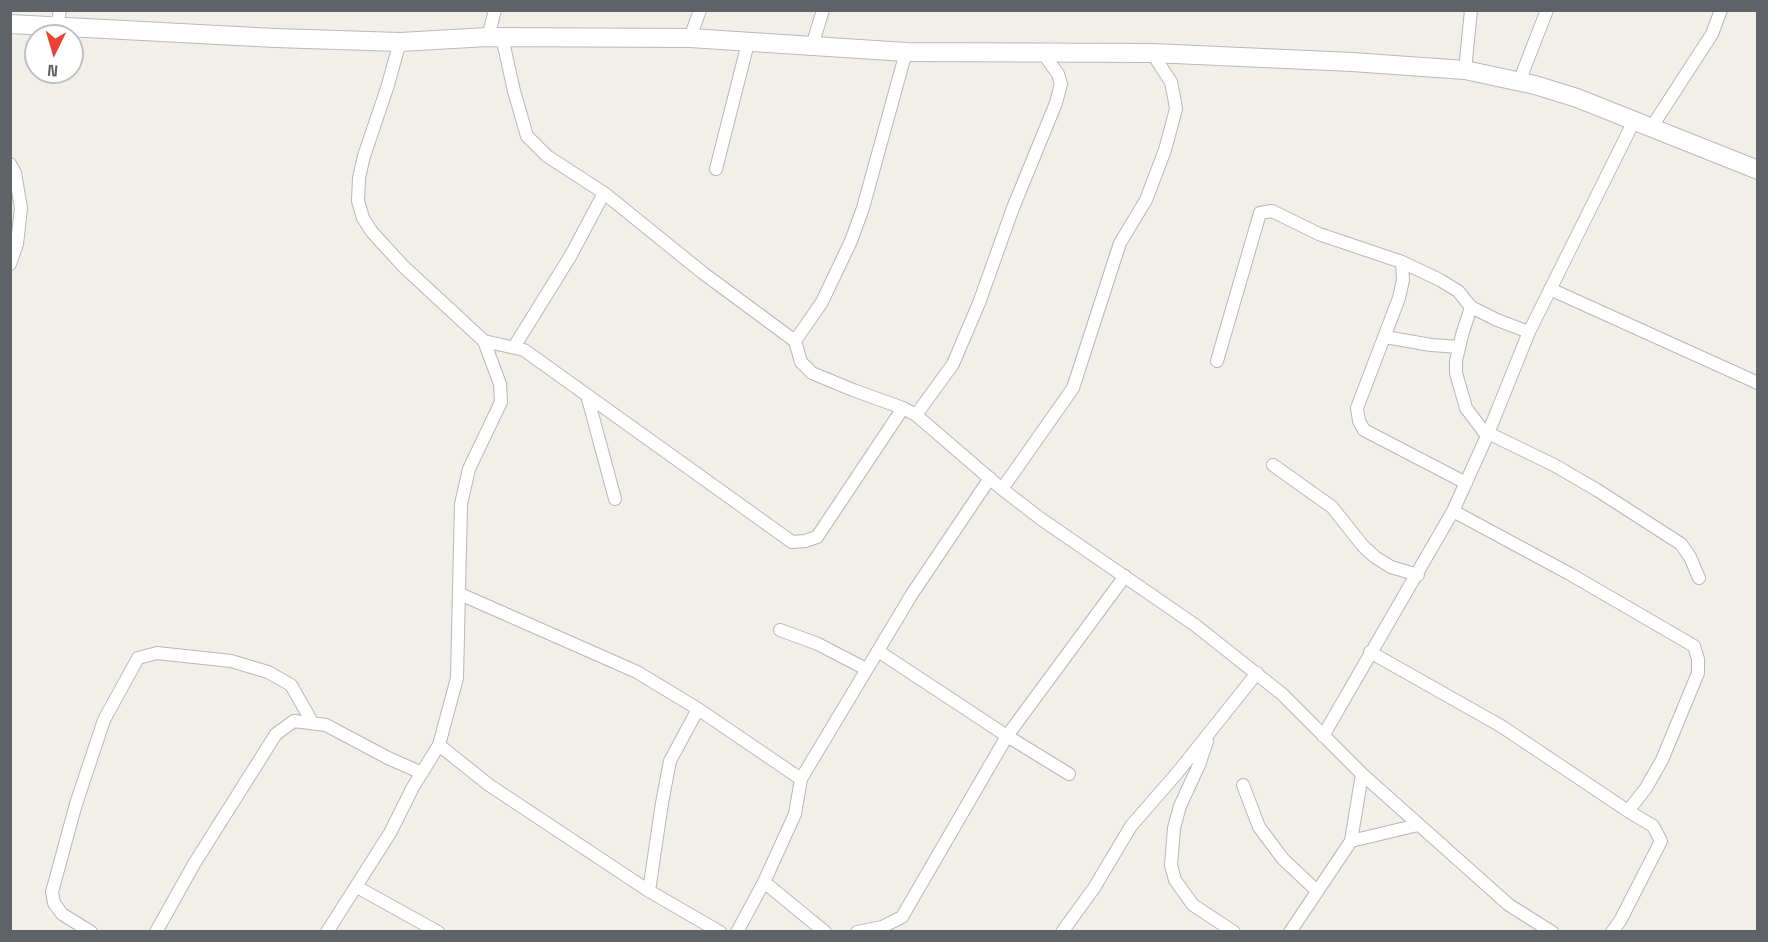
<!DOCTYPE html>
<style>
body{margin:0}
#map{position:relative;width:1768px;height:942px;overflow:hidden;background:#f1efe8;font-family:"Space Grotesk",sans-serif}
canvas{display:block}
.frame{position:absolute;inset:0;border:12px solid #5f6368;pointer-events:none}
.north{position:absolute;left:24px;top:24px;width:60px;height:60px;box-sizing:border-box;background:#fff;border:2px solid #bfc1c3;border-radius:50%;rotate:185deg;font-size:16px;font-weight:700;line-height:24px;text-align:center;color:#5f6368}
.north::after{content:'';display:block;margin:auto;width:21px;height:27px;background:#ea4335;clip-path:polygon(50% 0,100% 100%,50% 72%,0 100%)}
</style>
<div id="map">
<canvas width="1768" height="942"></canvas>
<div class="frame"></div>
<div class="north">N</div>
</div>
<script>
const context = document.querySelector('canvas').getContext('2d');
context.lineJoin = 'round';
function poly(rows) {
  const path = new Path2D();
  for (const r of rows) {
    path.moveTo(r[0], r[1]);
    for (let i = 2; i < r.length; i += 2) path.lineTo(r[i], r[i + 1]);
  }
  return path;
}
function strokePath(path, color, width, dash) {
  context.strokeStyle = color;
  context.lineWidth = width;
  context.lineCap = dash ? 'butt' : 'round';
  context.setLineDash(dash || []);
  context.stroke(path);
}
const street = poly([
 [57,26,60,10],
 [488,37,495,10],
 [502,37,514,91,527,136,547,156,604,193,703,273,795,341,801,362,812,373,853,390,903,408,916,415,1002,489,1041,519,1195,625,1282,694,1362,774,1509,905,1552,932],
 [690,38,700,10],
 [812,46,823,10],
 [1465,70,1471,10],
 [1519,82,1547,10],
 [1651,128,1712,34,1721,10],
 [10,164,15,173,21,208,17,244,10,264],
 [716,169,748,43],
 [1402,262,1403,280,1399,298,1357,408,1359,421,1364,430,1466,483],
 [1550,289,1758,383],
 [1471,307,1462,335,1456,361,1456,373,1466,408,1487,436],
 [1385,337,1431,345,1459,347],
 [484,341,524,350,792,542,805,541,817,537,903,408],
 [795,341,822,302,851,241,863,208,906,52],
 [514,347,571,255,604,193],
 [1217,361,1260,213,1272,211,1319,234,1402,262,1440,280,1458,291,1471,307,1497,320,1529,332],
 [587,395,615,499],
 [916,415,953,364,979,303,1013,208,1056,103,1061,84,1058,74,1042,52],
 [1488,433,1554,465,1597,490,1681,544,1690,557,1699,578],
 [1273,465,1332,507,1363,546,1375,557,1391,567,1418,575],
 [1002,489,1073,388,1120,243,1146,200,1165,150,1176,109,1174,97,1171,82,1152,53],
 [460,594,637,672,698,709,801,779],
 [780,630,818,644,866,669],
 [878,651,1007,736,1069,774],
 [1370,652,1501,726,1628,811,1646,788,1662,760,1698,673,1698,659,1694,646,1570,574,1453,511],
 [1323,736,1453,511,1487,436,1529,332,1634,121],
 [1207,741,1199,765,1180,806,1174,828,1171,865,1175,880,1193,905,1234,932],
 [439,745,489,785,649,891,720,932],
 [1243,785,1259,827,1283,859,1317,891],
 [1351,841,1418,825],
 [764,882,825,932],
 [357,887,438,932],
 [649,891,662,803,670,761,698,709],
 [91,932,62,914,54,903,52,892,76,804,104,720,138,658,157,653,231,661,268,672,291,685,312,722],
 [156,932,194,864,276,734,294,721,326,725,388,758,422,773],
 [327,932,390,833,413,787,439,745,457,678,461,504,469,469,501,402,500,384,484,341,403,266,372,232,363,218,358,201,359,178,364,156,387,88,400,42],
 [737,932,764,882,795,814,801,779,912,594,990,478],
 [857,932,882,927,902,917,1007,736,1125,576],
 [1062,932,1094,888,1131,826,1178,772,1257,673],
 [1290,932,1351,841,1362,774],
 [1612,932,1620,921,1661,841,1653,826,1628,811]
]);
const secondary = poly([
 [10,24,275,38,400,42,488,37,690,38,906,52,1152,53,1352,62,1465,70,1535,85,1577,98,1758,170]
]);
strokePath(street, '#b5b8bc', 14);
strokePath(secondary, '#b6babf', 20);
strokePath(street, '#fff', 12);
strokePath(secondary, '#fff', 18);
</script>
